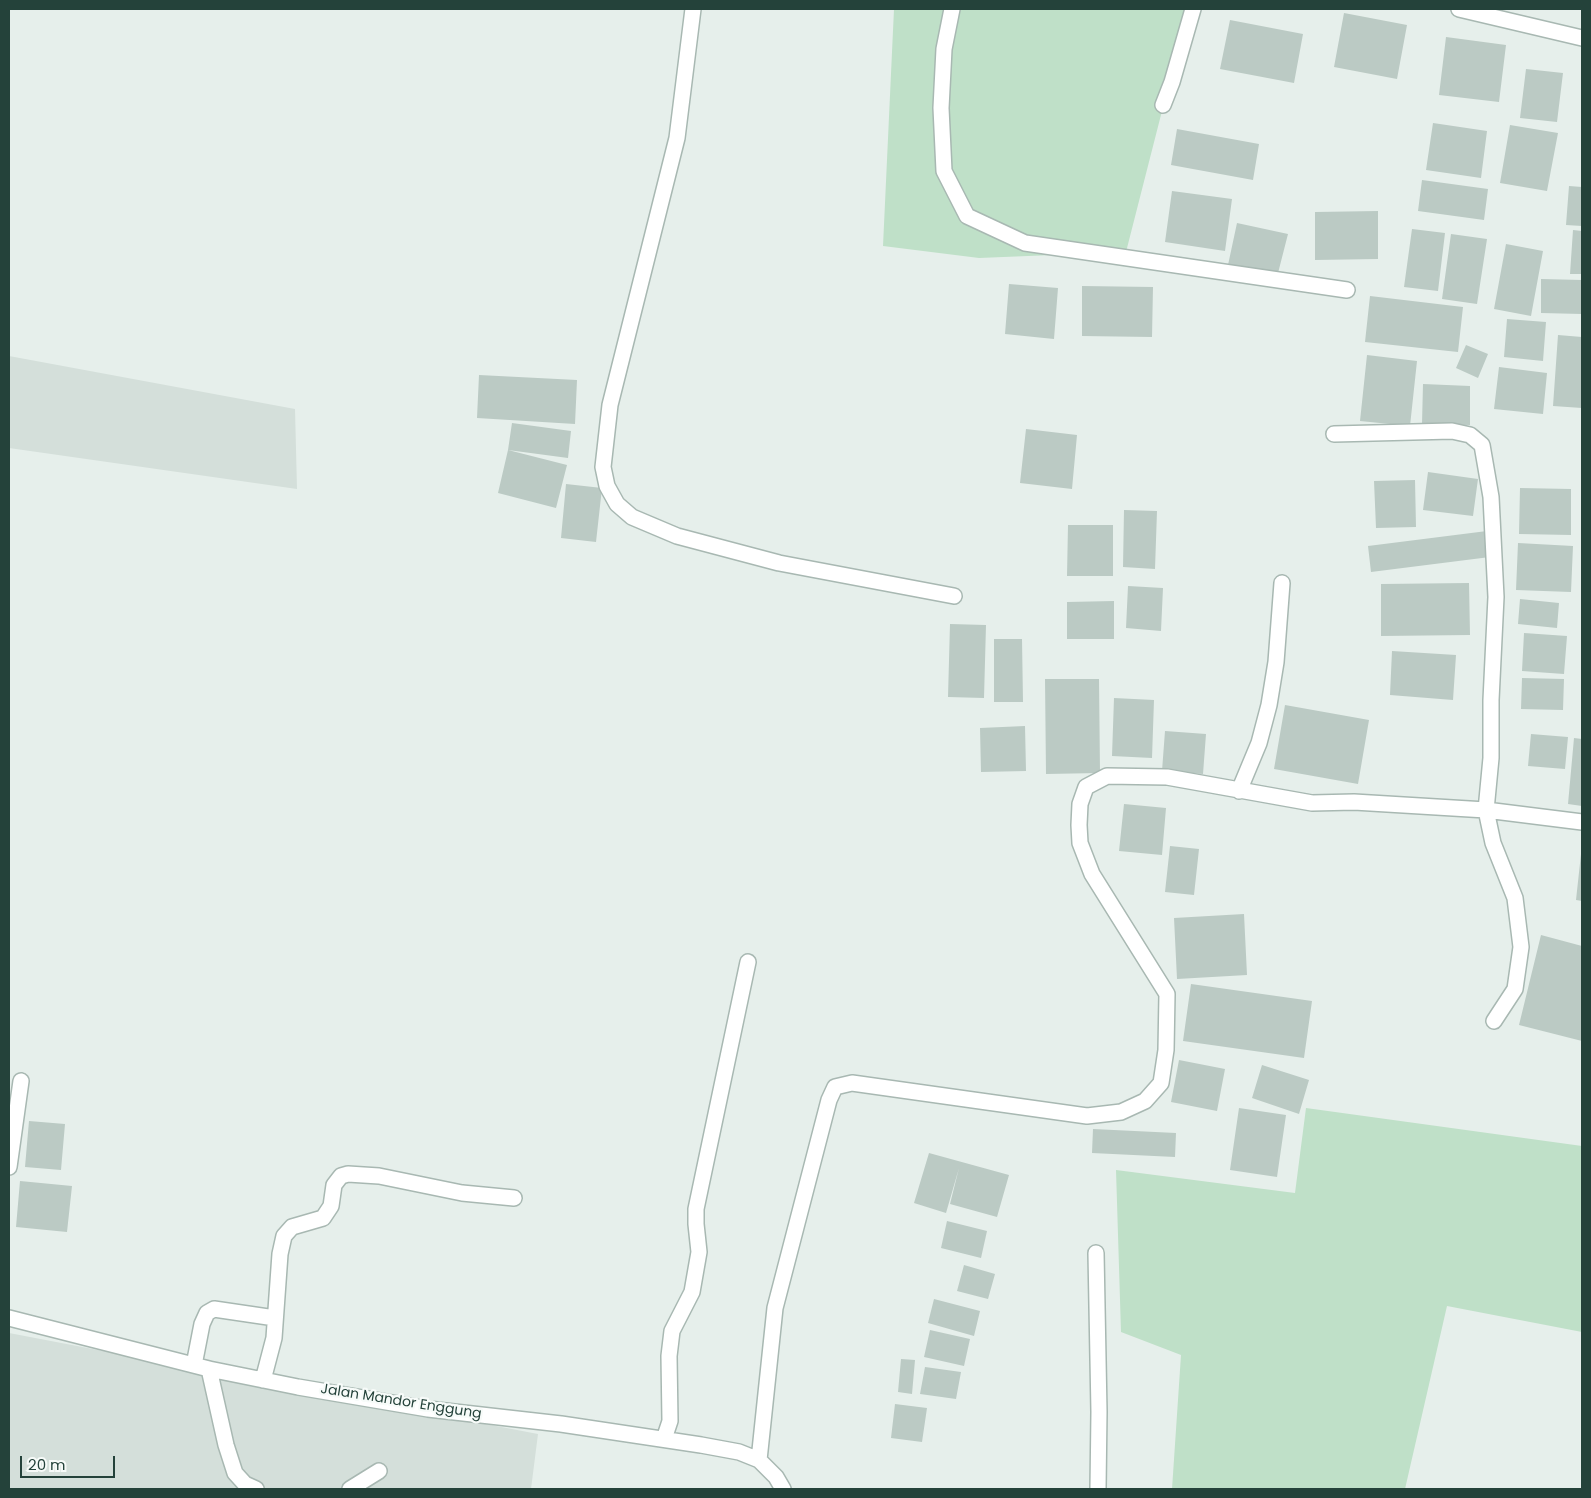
<!DOCTYPE html>
<style>
body{margin:0}
#map{position:relative;width:1591px;height:1498px;overflow:hidden;background:#e6efeb;font-family:Poppins,sans-serif}
canvas{display:block}
.frame{position:absolute;inset:0;border:10px solid #24423a;pointer-events:none}
.scale{position:absolute;left:20px;top:1456px;width:95px;height:22px;box-sizing:border-box;border:2px solid #24423a;border-top:0;padding-left:6px;font-size:15px;line-height:18px;white-space:nowrap;color:#24423a;-webkit-text-stroke:4px #f7fbf9;paint-order:stroke}
</style>
<div id="map">
<canvas width="1591" height="1498"></canvas>
<div class="frame"></div>
<div class="scale">20 m</div>
</div>
<script>
const context = document.querySelector('canvas').getContext('2d');
context.lineJoin = 'round';
function paint(path, color) {
  context.fillStyle = color;
  context.fill(path, 'evenodd');
}
function poly(rows) {
  const path = new Path2D();
  for (const r of rows) {
    path.moveTo(r[0], r[1]);
    for (let i = 2; i < r.length; i += 2) path.lineTo(r[i], r[i + 1]);
  }
  return path;
}
function strokePath(path, color, width, dash) {
  context.strokeStyle = color;
  context.lineWidth = width;
  context.lineCap = dash ? 'butt' : 'round';
  context.setLineDash(dash || []);
  context.stroke(path);
}
function drawText(font, color, halo, rows, align = 'center') {
  context.font = font + ' Poppins,sans-serif';
  context.lineWidth = 4.5;
  context.setLineDash([]);
  context.textBaseline = 'middle';
  context.strokeStyle = halo;
  context.fillStyle = color;
  for (const [text, x, y, turn = 0] of rows) {
    context.save();
    context.translate(x, y);
    context.rotate((+turn || 0) * Math.PI / 180);
    context.textAlign = isNaN(turn) ? turn : align;
    if (halo) context.strokeText(text, 0, 0);
    context.fillText(text, 0, 0);
    context.restore();
  }
}
const built = poly([
 [9,356,295,409,297,489,9,448],
 [9,1333,538,1434,531,1489,9,1489]
]);
const green = poly([
 [894,9,1188,9,1126,252,979,258,883,246],
 [1306,1108,1582,1146,1582,1332,1447,1306,1405,1489,1172,1489,1181,1355,1121,1332,1116,1170,1295,1193]
]);
const building = poly([
 [1344,13,1407,25,1397,79,1334,67],
 [1230,20,1303,34,1294,83,1220,69],
 [1446,37,1506,45,1499,102,1439,95],
 [1526,69,1563,73,1557,122,1520,118],
 [1433,123,1487,131,1481,178,1426,170],
 [1510,125,1558,133,1547,191,1500,183],
 [1177,129,1259,144,1253,180,1171,165],
 [1422,180,1488,189,1484,220,1418,211],
 [1569,186,1582,187,1582,226,1566,225],
 [1172,191,1232,199,1225,251,1165,242],
 [1378,211,1378,259,1315,260,1315,212],
 [1237,223,1288,234,1277,277,1228,265],
 [1412,229,1445,233,1438,291,1404,287],
 [1573,230,1582,231,1582,274,1570,274],
 [1451,234,1487,239,1477,304,1442,299],
 [1506,244,1543,251,1531,316,1494,309],
 [1541,279,1582,280,1582,314,1541,313],
 [1009,284,1058,288,1054,339,1005,334],
 [1082,286,1153,287,1152,337,1082,336],
 [1370,296,1463,307,1458,352,1365,342],
 [1507,319,1546,322,1543,361,1504,357],
 [1558,335,1582,337,1582,408,1553,406],
 [1466,345,1488,354,1478,378,1456,368],
 [1367,355,1417,361,1410,426,1360,421],
 [1499,367,1547,373,1543,414,1494,409],
 [479,375,577,380,575,424,477,418],
 [1423,384,1470,386,1470,425,1422,424],
 [512,423,571,431,568,458,508,450,567,465,556,508,498,493,508,450],
 [1026,429,1077,435,1072,489,1020,483],
 [1428,472,1478,479,1473,516,1423,510],
 [1415,480,1416,527,1376,528,1374,481],
 [566,484,602,488,596,542,561,538],
 [1520,488,1571,489,1571,535,1519,534],
 [1124,510,1157,511,1155,569,1123,567],
 [1068,525,1113,525,1113,576,1067,576],
 [1487,531,1490,557,1371,572,1368,546],
 [1518,543,1573,546,1571,592,1516,590],
 [1469,583,1470,635,1381,636,1381,584],
 [1128,586,1163,588,1161,631,1126,628],
 [1520,599,1559,603,1557,628,1518,624],
 [1114,601,1114,639,1067,639,1067,602],
 [950,624,986,625,984,698,948,697],
 [1524,633,1567,636,1564,674,1522,671],
 [994,639,1022,639,1023,702,994,702],
 [1392,651,1456,655,1453,700,1390,695],
 [1522,678,1564,679,1563,710,1521,709],
 [1045,679,1099,679,1100,773,1046,774],
 [1114,698,1154,700,1152,758,1112,756],
 [1285,705,1369,720,1358,784,1274,769],
 [1025,726,1026,771,981,772,980,728],
 [1165,731,1206,734,1203,774,1162,771],
 [1531,734,1568,737,1565,769,1528,766],
 [1574,738,1582,739,1582,806,1568,804],
 [1124,804,1166,808,1162,855,1119,851],
 [1170,846,1199,849,1194,895,1165,892],
 [1581,854,1582,854,1582,901,1576,900],
 [1244,914,1247,975,1177,979,1174,918],
 [1541,935,1582,946,1582,1041,1519,1025],
 [1191,984,1312,1001,1304,1058,1183,1041],
 [1179,1060,1225,1069,1217,1111,1171,1102],
 [1262,1065,1309,1080,1299,1114,1252,1098],
 [1239,1108,1286,1115,1277,1177,1230,1170],
 [29,1121,65,1124,61,1170,25,1167],
 [1093,1129,1176,1133,1175,1157,1092,1153],
 [929,1153,1009,1175,997,1217,950,1204,959,1168,946,1213,914,1203],
 [20,1181,72,1186,67,1232,16,1227],
 [947,1221,987,1231,981,1258,941,1248],
 [964,1265,995,1274,988,1299,957,1291],
 [934,1299,980,1311,974,1336,928,1323],
 [930,1330,970,1339,964,1366,924,1357],
 [901,1359,915,1360,912,1394,898,1392],
 [925,1367,961,1372,956,1399,920,1394],
 [895,1404,927,1408,922,1442,891,1438]
]);
const minor = poly([
 [693,9,677,138,610,405,603,467,607,486,617,504,632,517,677,536,779,563,954,596],
 [952,9,944,49,941,108,944,171,967,216,1025,243,1347,290],
 [1459,9,1582,38],
 [1163,105,1172,82,1193,9],
 [1334,434,1452,431,1470,435,1482,445,1491,497,1496,597,1491,700,1491,758,1486,810,1493,843,1515,898,1521,947,1515,989,1494,1021],
 [1239,791,1259,743,1269,705,1276,662,1282,583],
 [9,1167,21,1081],
 [1096,1253,1099,1412,1098,1489],
 [9,1318,209,1369,298,1387,428,1409,561,1424,701,1445,739,1452,759,1460,776,1477,783,1489],
 [194,1365,202,1324,207,1313,214,1309,275,1318],
 [209,1369,226,1445,235,1473,245,1484,256,1489],
 [263,1380,274,1338,280,1254,284,1236,292,1227,323,1218,331,1206,334,1185,341,1176,348,1174,379,1176,462,1193,514,1198],
 [664,1439,670,1421,669,1356,672,1331,692,1292,699,1252,696,1224,696,1209,748,962],
 [759,1460,775,1308,829,1100,835,1087,852,1083,1087,1116,1121,1112,1145,1101,1161,1083,1166,1050,1167,994,1092,874,1080,843,1079,825,1080,804,1086,787,1107,776,1167,777,1312,803,1354,802,1486,810,1582,822],
 [350,1489,379,1471]
]);
const streetNames = [
 ["Jalan Mandor Enggung",401,1402,9]
];
paint(built, '#d4dfda');
paint(green, '#bfe0c8');
paint(building, '#bbcac4');
strokePath(minor, '#a8b8b2', 18);
strokePath(minor, '#fff', 15);
drawText('14px', '#24423a', '#f7fbf9', streetNames);
</script>
